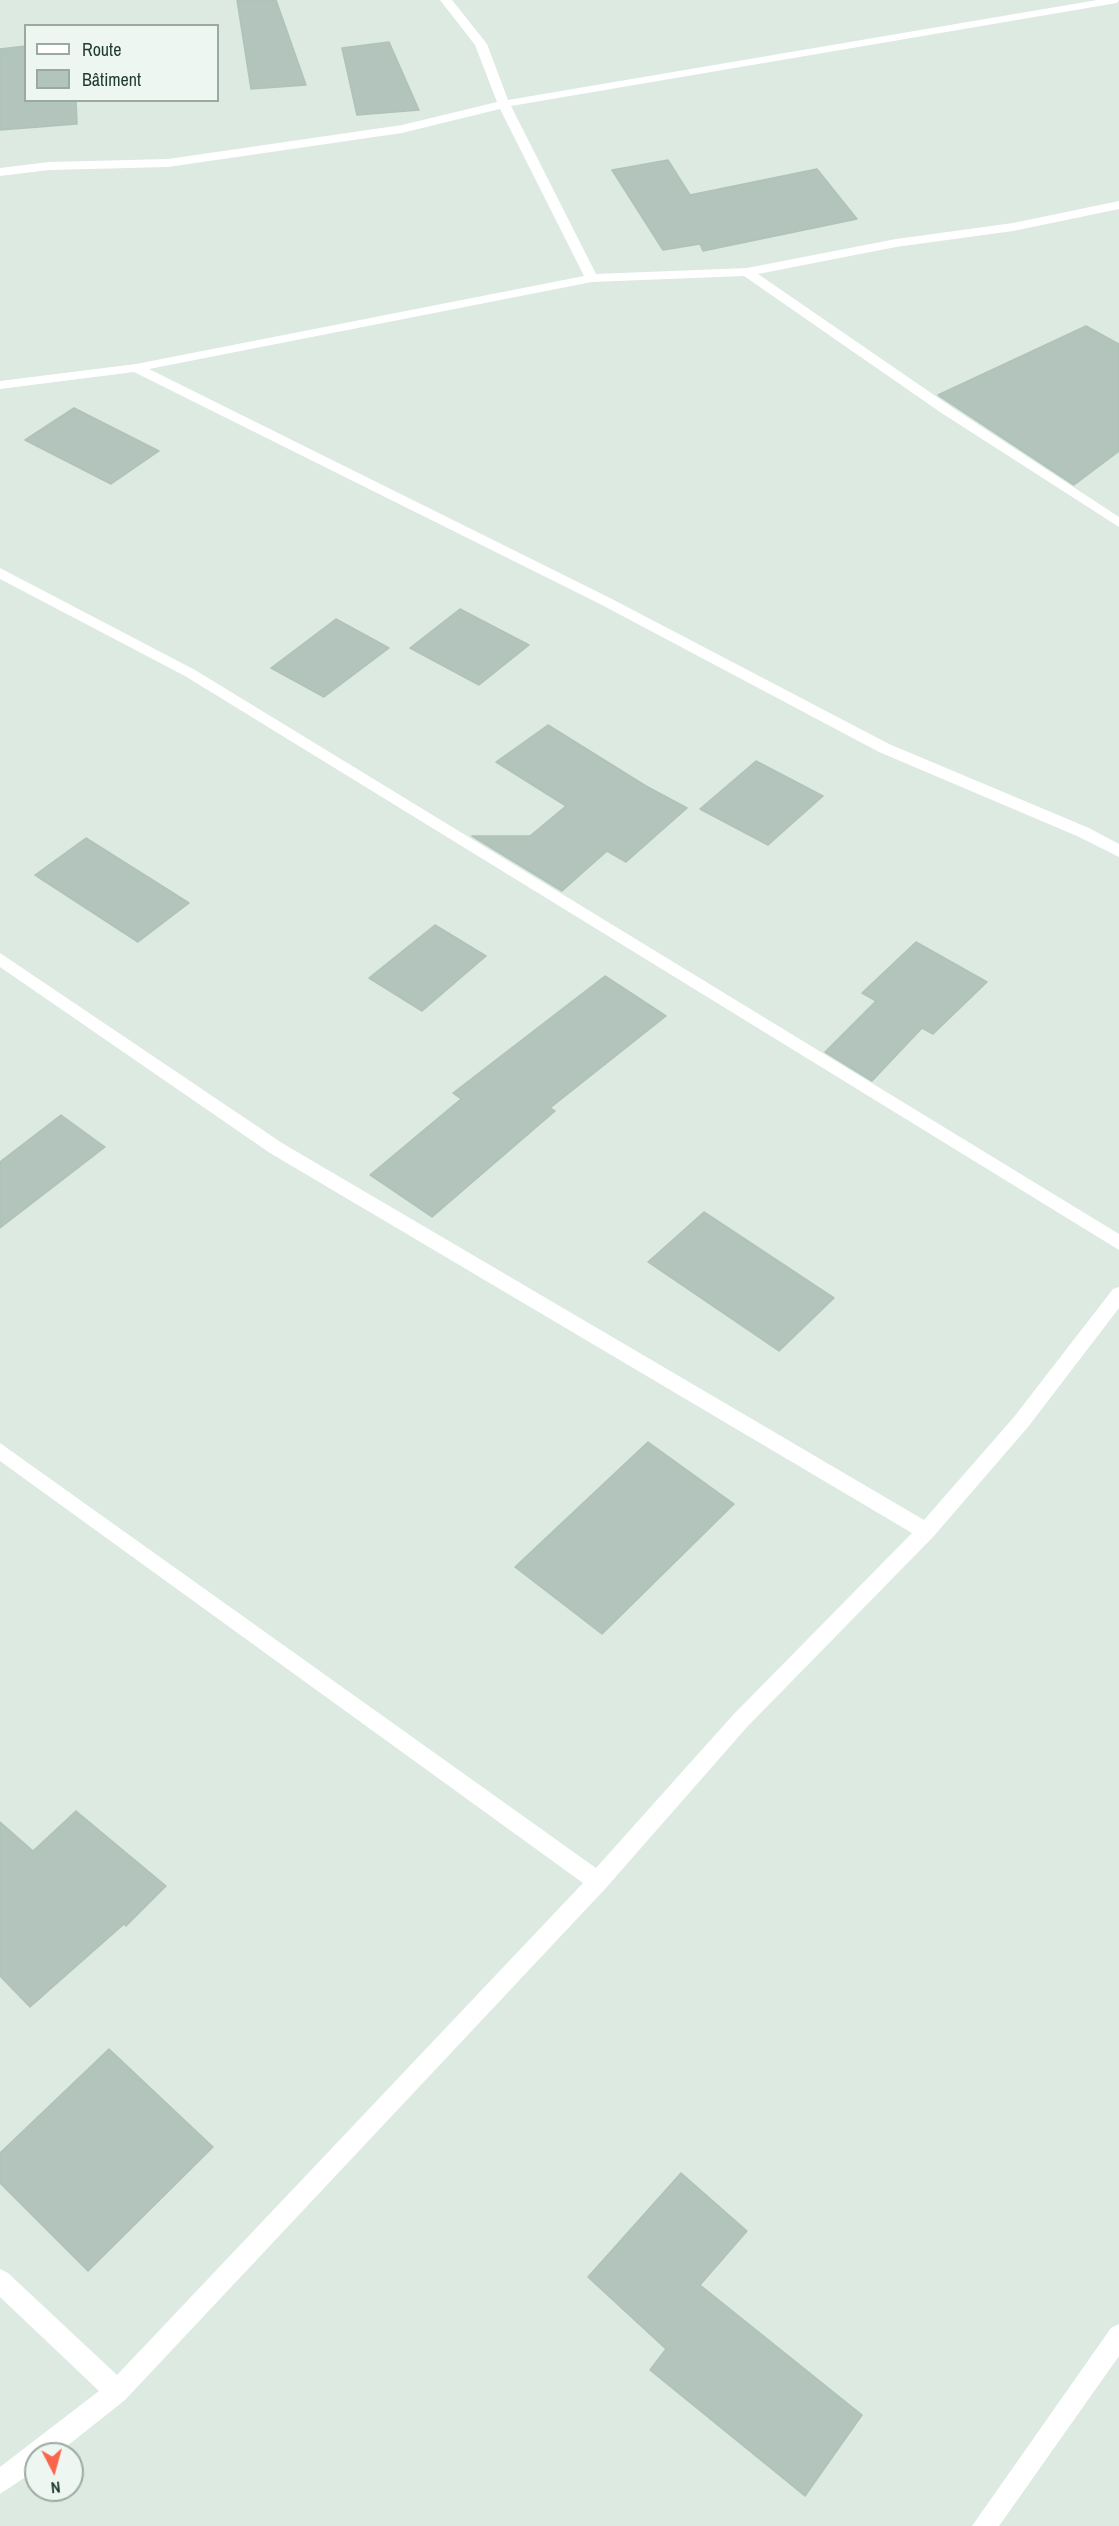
<!DOCTYPE html>
<meta charset="utf-8">
<style>
body{margin:0}
#map{position:relative;width:1119px;height:2526px;overflow:hidden;background:#dceae2;font-family:"Archivo Narrow",sans-serif}
canvas{display:block}
.legend{position:absolute;left:24px;top:24px;width:195px;height:78px;box-sizing:border-box;background:#edf6f0;border:2px solid #9aaaa3;margin:0;padding:8px 10px;list-style:none;font-size:18px;color:#1e392f}
.legend li{display:flex;align-items:center;gap:12px;height:30px}
.legend b{width:30px;border:2px solid #9aaaa3}
.north{position:absolute;left:24px;top:2442px;width:60px;height:60px;box-sizing:border-box;background:#edf6f0;border:2px solid #9aaaa3;border-radius:50%;rotate:174deg;font-size:16px;font-weight:700;line-height:24px;text-align:center;color:#1e392f}
.north::after{content:'';display:block;margin:auto;width:21px;height:27px;background:#f9664b;clip-path:polygon(50% 0,100% 100%,50% 72%,0 100%)}
</style>
<div id="map">
<canvas width="1119" height="2526"></canvas>
<ul class="legend">
<li><b style="height:8px;background:#fff"></b>Route</li>
<li><b style="height:16px;background:#b2c4bb"></b>Bâtiment</li>
</ul>
<div class="north">N</div>
</div>
<script>
const context = document.querySelector('canvas').getContext('2d');
context.lineJoin = 'round';
function paint(path, color) {
  context.fillStyle = color;
  context.fill(path, 'evenodd');
}
function poly(rows) {
  const path = new Path2D();
  for (const r of rows) {
    path.moveTo(r[0], r[1]);
    for (let i = 2; i < r.length; i += 2) path.lineTo(r[i], r[i + 1]);
  }
  return path;
}
function strokePath(path, color, width, dash) {
  context.strokeStyle = color;
  context.lineWidth = width;
  context.lineCap = dash ? 'butt' : 'round';
  context.setLineDash(dash || []);
  context.stroke(path);
}
const building = poly([
 [237,0,276,0,306,85,251,89,237,0],
 [389,42,419,110,357,115,342,48,389,42],
 [26,46,26,100,76,100,77,124,0,130,0,49,26,46],
 [668,160,690,195,817,169,857,219,703,251,700,244,663,250,612,170,668,160],
 [1086,326,1119,344,1119,451,1074,485,938,395,1086,326],
 [74,408,159,451,111,484,25,440,74,408],
 [460,609,529,645,479,685,410,648,460,609],
 [336,619,389,648,324,697,271,668,336,619],
 [548,725,646,786,687,808,626,862,607,851,562,891,472,836,530,836,566,806,496,762,548,725],
 [756,761,823,796,768,845,700,809,756,761],
 [86,838,189,903,138,942,35,875,86,838],
 [435,925,486,956,422,1011,369,978,435,925],
 [916,942,987,982,933,1034,922,1028,872,1081,825,1052,876,1001,862,993,916,942],
 [605,976,666,1016,550,1108,555,1111,432,1217,370,1175,461,1099,453,1093,605,976],
 [61,1115,105,1147,0,1228,0,1162,61,1115],
 [704,1212,834,1298,779,1351,648,1262,704,1212],
 [648,1442,734,1504,602,1634,515,1567,648,1442],
 [76,1811,166,1886,126,1926,124,1924,30,2007,0,1976,0,1822,33,1851,76,1811],
 [109,2049,213,2147,88,2271,0,2183,0,2153,109,2049],
 [681,2173,747,2231,700,2285,862,2415,805,2496,650,2370,666,2349,588,2277,681,2173]
]);
const minor = poly([
 [440,0,452,0,487,44,508,100,1097,0,1119,0,1117,3,511,106,596,274,747,268,896,239,1013,223,1119,201,1119,209,1013,231,896,247,758,274,950,406,1119,517,1119,527,940,412,744,276,592,282,149,369,610,598,889,744,1089,828,1119,844,1119,857,1077,836,879,752,600,604,134,372,0,389,0,381,136,364,584,276,500,109,402,133,168,167,49,170,0,176,0,168,49,162,168,159,402,125,497,102,475,45,440,0],
 [0,568,195,670,1119,1234,1119,1250,185,676,0,579,0,568],
 [0,953,282,1143,924,1520,1014,1417,1113,1289,1119,1287,1119,1308,1028,1427,933,1537,747,1727,605,1889,125,2400,57,2454,36,2454,36,2470,0,2494,0,2467,99,2391,0,2297,0,2269,8,2273,117,2375,583,1883,0,1461,0,1443,596,1868,733,1715,912,1533,270,1153,0,967,0,953],
 [1119,2324,1119,2356,999,2526,972,2526,1111,2328,1119,2324]
]);
paint(building, '#b2c4bb');
strokePath(building, '#afc3b9', 1.5);
paint(minor, '#fff');
</script>
